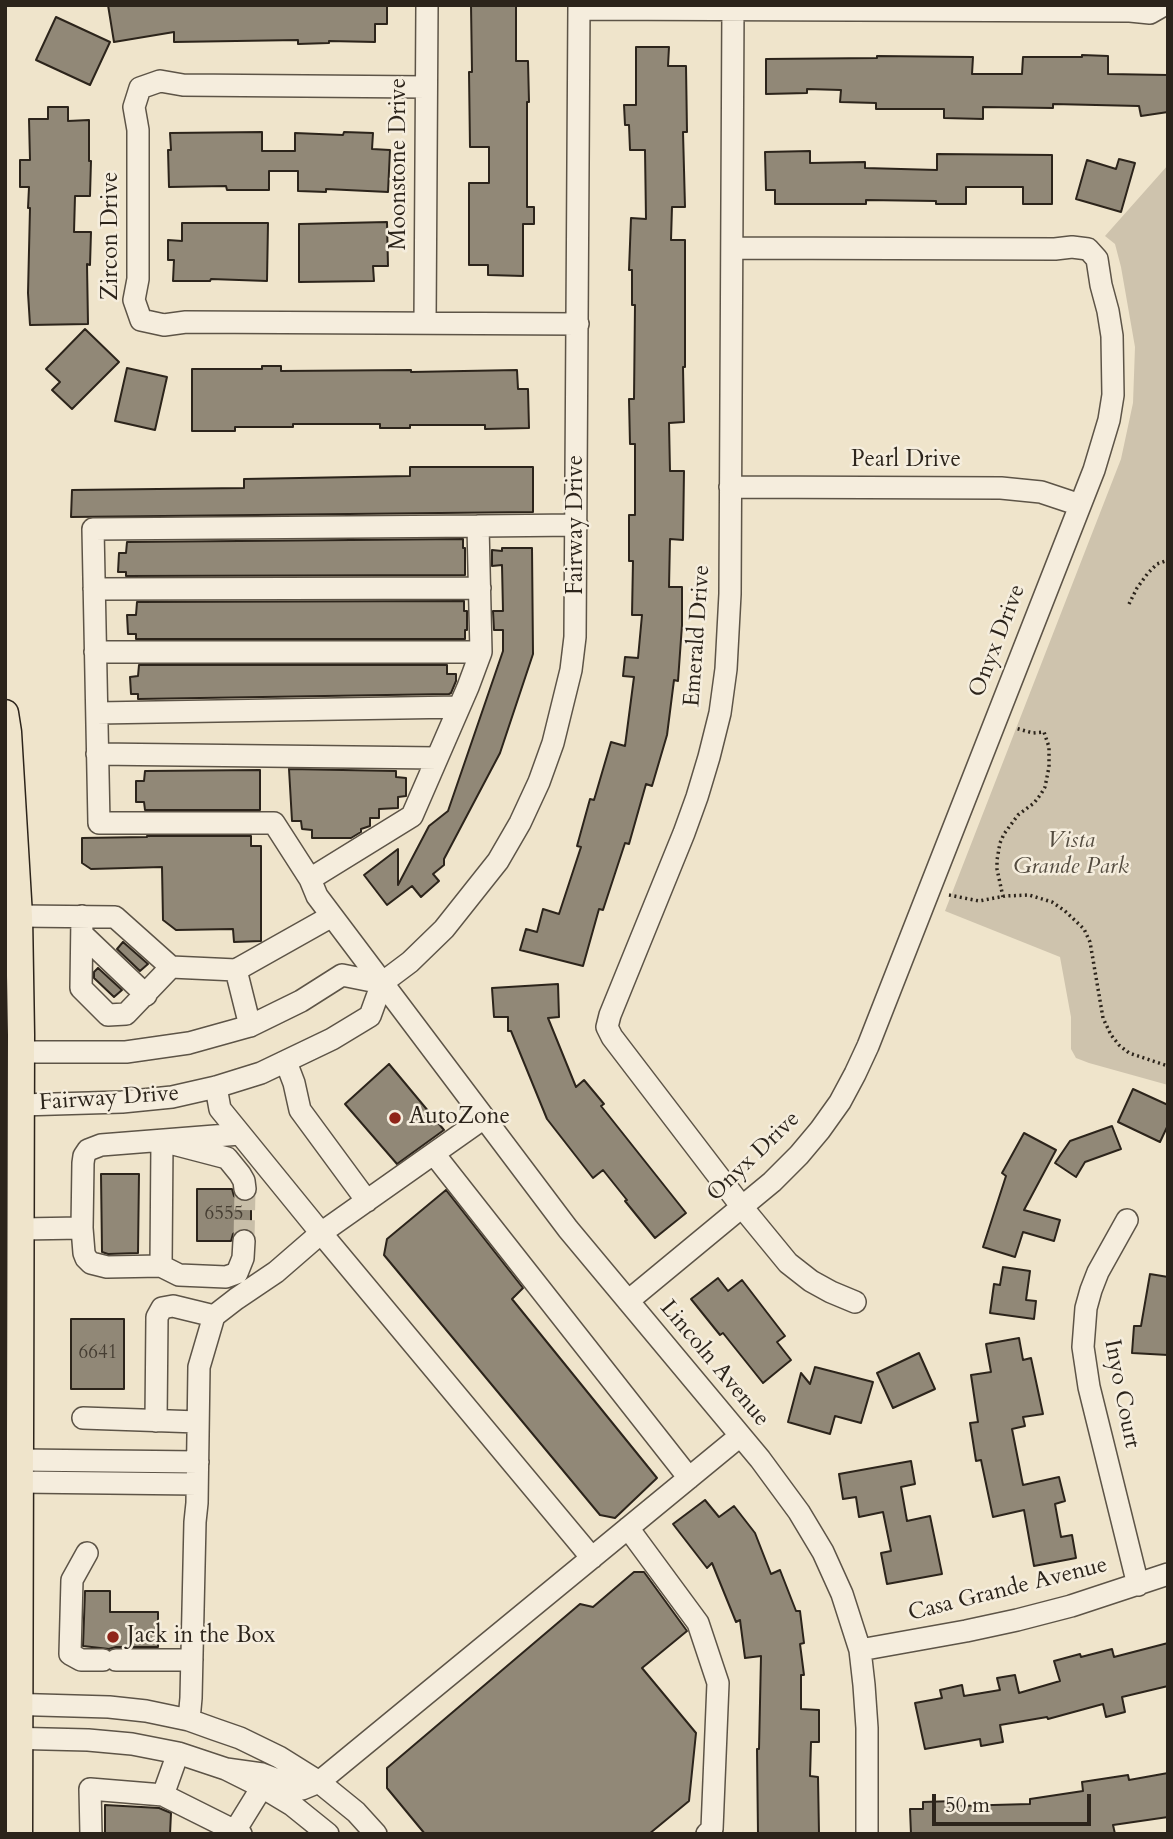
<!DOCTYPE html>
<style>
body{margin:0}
#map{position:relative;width:1173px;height:1839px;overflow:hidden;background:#efe4cb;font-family:Cardo,serif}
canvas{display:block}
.frame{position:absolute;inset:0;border:7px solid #2c241b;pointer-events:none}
.scale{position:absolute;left:932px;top:1794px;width:159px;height:32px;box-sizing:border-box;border:4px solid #2c241b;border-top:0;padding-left:9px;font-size:21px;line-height:24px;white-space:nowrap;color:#2c241b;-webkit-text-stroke:5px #f5eddd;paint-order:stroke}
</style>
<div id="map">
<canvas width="1173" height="1839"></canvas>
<div class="frame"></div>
<div class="scale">50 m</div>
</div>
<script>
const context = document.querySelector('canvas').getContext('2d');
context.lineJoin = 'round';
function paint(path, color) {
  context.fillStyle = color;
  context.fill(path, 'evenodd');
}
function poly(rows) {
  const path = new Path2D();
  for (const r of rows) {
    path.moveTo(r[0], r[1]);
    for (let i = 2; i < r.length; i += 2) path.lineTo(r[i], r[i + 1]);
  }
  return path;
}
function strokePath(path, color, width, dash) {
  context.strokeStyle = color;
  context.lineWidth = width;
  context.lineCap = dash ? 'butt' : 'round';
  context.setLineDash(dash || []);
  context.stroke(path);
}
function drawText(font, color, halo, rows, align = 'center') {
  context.font = font + ' Cardo,serif';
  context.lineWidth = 5;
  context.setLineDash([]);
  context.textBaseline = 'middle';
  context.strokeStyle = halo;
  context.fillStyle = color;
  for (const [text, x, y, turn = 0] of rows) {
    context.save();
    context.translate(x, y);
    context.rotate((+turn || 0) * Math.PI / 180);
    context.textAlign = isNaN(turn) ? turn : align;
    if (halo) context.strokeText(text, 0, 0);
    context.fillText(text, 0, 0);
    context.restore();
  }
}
const green = poly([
 [1168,165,1168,1085,1089,1063,1076,1058,1071,1049,1071,1017,1060,957,945,911,1121,459,1133,403,1135,347,1121,267,1115,244,1105,236]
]);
const building = poly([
 [108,5,387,5,387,24,375,24,375,42,329,41,329,43,298,44,298,40,174,42,174,32,114,42,108,5],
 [471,5,516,5,516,61,528,61,529,102,527,102,527,207,534,207,534,224,523,224,523,276,488,275,488,265,469,265,469,183,489,183,489,147,470,147,469,72,472,72,471,5],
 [56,17,110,42,90,85,36,60,56,17],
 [636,47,669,47,668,66,686,66,687,132,683,132,685,207,672,207,671,240,685,240,685,367,683,367,684,422,669,423,670,471,684,471,683,540,670,539,669,587,682,587,682,625,678,681,674,680,667,735,652,786,646,784,629,844,625,843,603,910,599,909,583,966,520,950,526,929,537,932,543,909,559,914,581,847,577,846,590,799,594,800,611,742,625,746,634,677,623,676,625,657,638,658,642,615,632,615,633,561,629,561,629,515,635,515,635,444,630,444,629,399,634,399,635,305,632,305,632,270,629,270,631,218,646,219,645,150,630,150,629,125,625,125,624,105,636,105,636,47],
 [1082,55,1108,56,1108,74,1168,75,1168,112,1141,116,1139,106,1053,104,1053,108,983,107,983,119,944,118,944,109,876,109,876,103,840,102,841,90,807,89,807,93,766,94,766,59,877,58,877,56,973,57,972,74,1022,74,1023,57,1082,57,1082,55],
 [48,107,68,107,68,121,89,120,89,161,91,161,90,196,75,196,74,232,91,232,90,265,87,264,88,324,30,325,28,293,30,208,28,208,29,187,20,187,20,160,30,160,29,119,48,119,48,107],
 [262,132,262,151,295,151,295,133,343,135,344,132,373,133,372,149,390,150,388,192,326,189,326,192,298,191,298,171,269,171,269,190,227,190,226,186,169,187,168,150,171,150,170,133,262,132],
 [810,151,810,163,865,162,865,168,937,170,937,154,1052,155,1052,204,1023,204,1023,187,966,187,966,204,936,204,936,201,866,200,866,204,775,204,775,190,766,190,765,152,810,151],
 [1119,159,1135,163,1121,212,1076,199,1087,160,1116,169,1119,159],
 [387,222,388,266,373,266,374,281,299,282,299,224,387,222],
 [182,223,268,223,267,281,211,279,210,281,173,281,174,260,168,260,168,240,182,241,182,223],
 [85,329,119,362,72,409,52,390,60,382,46,369,85,329],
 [262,366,281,366,281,371,411,370,411,372,517,370,518,389,528,389,529,428,485,429,485,425,410,425,410,428,380,428,380,424,293,424,293,427,235,427,235,431,192,431,192,369,262,369,262,366],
 [127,368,167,377,155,430,115,421,127,368],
 [410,467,533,467,533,512,71,517,72,490,244,488,244,479,410,476,410,467],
 [463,539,463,548,465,548,465,575,126,576,126,572,118,572,119,553,126,553,127,542,463,539],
 [502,548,532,548,533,654,500,753,444,859,444,865,433,874,439,881,421,897,412,886,387,905,364,875,398,849,398,885,429,826,448,811,503,651,503,630,494,630,493,611,503,611,502,565,492,566,492,550,502,551,502,548],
 [464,601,464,611,467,611,467,630,465,630,465,639,136,639,136,634,128,634,127,615,136,615,137,602,464,601],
 [139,665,447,665,447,674,456,674,456,681,451,693,449,694,138,699,138,694,131,694,130,677,138,676,139,665],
 [289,769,396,771,396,777,406,778,406,796,398,797,398,808,379,809,379,818,370,818,370,826,361,829,361,832,351,838,312,838,312,830,302,829,301,821,292,821,289,769],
 [260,770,260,810,145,810,144,802,136,802,136,781,144,781,145,771,260,770],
 [147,836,251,836,251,846,261,846,261,941,234,942,233,929,176,930,163,920,162,867,91,869,82,863,82,838,147,837,147,836],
 [123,942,148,964,140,971,117,949,123,942],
 [98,968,122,990,114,997,94,978,94,972,98,968],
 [558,984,559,1017,548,1018,576,1087,584,1080,604,1104,601,1106,686,1213,655,1238,625,1201,627,1200,603,1170,593,1178,547,1119,511,1031,508,1031,508,1017,494,1017,492,988,558,984],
 [389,1064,444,1130,397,1164,345,1104,389,1064],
 [1133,1089,1168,1105,1168,1125,1160,1142,1118,1122,1133,1089],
 [1112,1126,1121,1149,1085,1162,1076,1177,1055,1163,1070,1141,1112,1126],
 [1024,1133,1056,1150,1024,1210,1060,1220,1054,1241,1023,1232,1015,1257,983,1247,1006,1176,1002,1173,1024,1133],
 [101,1174,139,1174,138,1253,108,1254,102,1252,101,1174],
 [197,1189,232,1189,234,1196,239,1201,246,1202,251,1200,251,1230,244,1228,238,1230,233,1234,231,1241,197,1241,197,1189],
 [446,1190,523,1288,512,1299,657,1478,615,1518,600,1515,384,1255,387,1239,446,1190],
 [1003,1267,1030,1271,1026,1300,1036,1301,1034,1319,990,1313,994,1284,1000,1285,1003,1267],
 [1150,1274,1168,1277,1168,1355,1132,1353,1134,1326,1141,1326,1150,1274],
 [718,1278,728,1291,742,1280,785,1336,777,1342,791,1360,763,1383,723,1333,720,1335,691,1299,718,1278],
 [71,1319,124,1319,124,1389,71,1389,71,1319],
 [1019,1338,1023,1360,1031,1358,1043,1414,1023,1417,1025,1426,1012,1429,1023,1485,1059,1477,1065,1501,1055,1504,1061,1537,1072,1535,1076,1558,1034,1566,1024,1510,993,1517,981,1460,976,1461,970,1423,978,1422,971,1375,991,1372,986,1344,1019,1338],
 [919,1353,935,1389,893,1408,877,1373,919,1353],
 [815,1367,873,1382,861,1423,835,1416,830,1434,788,1422,801,1373,810,1384,815,1367],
 [911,1461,915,1484,901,1487,907,1521,930,1516,942,1574,887,1584,881,1553,891,1551,883,1512,859,1517,856,1497,843,1499,839,1474,911,1461],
 [705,1500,719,1517,734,1506,755,1533,771,1574,780,1570,796,1611,800,1611,804,1643,800,1644,804,1675,801,1675,801,1709,819,1710,819,1742,811,1742,810,1776,818,1777,819,1834,758,1834,757,1749,759,1749,761,1656,745,1658,740,1620,736,1622,712,1563,707,1568,673,1524,705,1500],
 [634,1572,644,1572,687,1631,642,1668,696,1733,689,1801,649,1834,425,1834,387,1788,387,1768,580,1604,593,1607,634,1572],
 [85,1591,110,1591,110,1612,158,1612,158,1647,116,1647,109,1649,83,1646,85,1591],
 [1168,1643,1168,1686,1122,1697,1125,1712,1106,1717,1103,1704,1048,1719,1047,1717,1000,1725,1003,1742,981,1746,980,1739,925,1749,915,1703,942,1698,940,1690,962,1685,964,1696,1000,1690,997,1678,1015,1675,1019,1693,1060,1681,1054,1661,1080,1654,1081,1657,1112,1649,1114,1657,1168,1643],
 [1168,1773,1168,1817,1113,1825,1115,1834,911,1834,910,1809,923,1809,923,1802,956,1801,956,1806,1030,1804,1030,1799,1083,1791,1082,1782,1128,1775,1129,1780,1168,1773],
 [105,1805,159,1808,171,1813,170,1834,105,1834,105,1805]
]);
const minorTunnel = poly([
 [244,1241,245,1189]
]);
const path = poly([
 [1129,604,1137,588,1148,573,1157,564,1168,560],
 [949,895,979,901,1005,896,1029,895,1052,902,1065,911,1084,929,1090,942,1103,1018,1111,1035,1119,1045,1129,1053,1168,1066],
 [1003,897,997,869,997,860,1000,843,1004,834,1018,815,1034,803,1041,794,1045,787,1049,767,1049,747,1044,732,1033,733,1015,728]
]);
const minor = poly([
 [733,5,730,594,726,669,720,713,709,757,697,797,684,833,610,1015,607,1027,612,1037,742,1207,788,1263,811,1281,831,1292,855,1302],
 [579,9,1130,11,1150,13,1164,5],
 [426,87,183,85,160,81,140,88,134,107,138,130,138,279,134,300,141,320,164,325,186,322,578,324],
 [425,323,427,5],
 [730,487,1001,488,1041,492,1080,505],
 [577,525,478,526,481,652,468,687,412,816,310,879,317,896,568,1229,760,1459,799,1512,823,1552,842,1594,860,1650,864,1685,867,1728,867,1834],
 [94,589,480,588],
 [95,652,481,652],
 [97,713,459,707],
 [97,754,437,758],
 [310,879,274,823,99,823,93,529,478,526],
 [19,916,115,917,171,967,236,970,332,916],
 [82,916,81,988,108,1015,126,1014,171,967],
 [82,934,146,995],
 [236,970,250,1026],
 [21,1052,126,1052,189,1043,250,1026,301,1001,342,975,382,983],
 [286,1062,294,1083,300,1110,367,1201],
 [21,1105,122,1102,172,1097,216,1087,261,1073,332,1039,370,1016,382,983,410,962,444,929,498,861,520,823,539,782,553,743,571,670,575,637,579,5],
 [484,1118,321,1233,592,1558],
 [240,1134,101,1145,88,1150,84,1156,83,1163,82,1228,84,1253,86,1258,91,1263,107,1267,161,1266,179,1275,226,1277,237,1273,243,1258,244,1241],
 [434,1154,689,1478],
 [1127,1220,1098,1272,1091,1290,1086,1308,1083,1347,1089,1387,1138,1585],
 [21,1229,82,1228],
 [161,1266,162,1141,227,1158,240,1174,244,1181,245,1189],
 [628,1301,772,1182,799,1155,820,1130,840,1102,855,1074,868,1046,1094,470,1109,420,1113,395,1112,336,1108,311,1101,285,1097,259,1088,249,1072,247,1055,249,732,248],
 [83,1418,198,1422],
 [156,1421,157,1317,162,1308,173,1306,214,1316],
 [20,1460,198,1462],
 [20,1482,197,1484],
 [628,1528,698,1623,718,1683,712,1829,707,1834],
 [87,1553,72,1580,70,1654,81,1660,103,1660],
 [860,1650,966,1631,1017,1620,1071,1606,1168,1574],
 [116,1660,192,1660],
 [5,1704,109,1707,146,1711,189,1720,214,1729,240,1738,279,1757,319,1782,356,1812,376,1834],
 [189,1720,191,1698,195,1522,197,1503,199,1367,214,1316,236,1299,276,1272,321,1233,220,1109,216,1087],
 [5,1738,88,1740,132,1744,178,1753,226,1769,262,1787,292,1805,328,1834],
 [226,1769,262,1774,302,1789,319,1782,740,1436],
 [163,1795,178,1753],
 [91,1834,90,1789,163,1795,241,1834],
 [233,1834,262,1787]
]);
const major = poly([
 [5,713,8,732,19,916,21,1035,19,1834]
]);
const markers = [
 [395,1118,7,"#8f2418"],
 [113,1637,7,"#8f2418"]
];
const numberNames = [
 ["6555",224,1215],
 ["6641",98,1354]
];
const streetNames = [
 ["Moonstone Drive",400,164,-90],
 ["Zircon Drive",112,236,-90],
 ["Pearl Drive",906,461],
 ["Fairway Drive",577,525,-90],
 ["Emerald Drive",698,636,-86],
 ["Onyx Drive",998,641,-69],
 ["Fairway Drive",109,1099,-4],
 ["Onyx Drive",754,1157,-44],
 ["Lincoln Avenue",714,1364,50],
 ["Inyo Court",1121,1394,79],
 ["Casa Grande Avenue",1008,1590,-14]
];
const parkNames = [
 ["Vista",1071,842],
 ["Grande Park",1071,868]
];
const poiNames = [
 ["AutoZone",409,1118],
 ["Jack in the Box",127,1637]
];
paint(green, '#cec3ad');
paint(building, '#918877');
strokePath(building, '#2c241b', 2);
strokePath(minorTunnel, '#c8bea8', 21, [21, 10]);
strokePath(minor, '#5d5447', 24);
strokePath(major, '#2c241b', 29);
strokePath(path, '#2c241b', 3.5, [2, 3.5]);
strokePath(minor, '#f5eddd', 21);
strokePath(major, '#efe4cb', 26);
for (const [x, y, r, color] of markers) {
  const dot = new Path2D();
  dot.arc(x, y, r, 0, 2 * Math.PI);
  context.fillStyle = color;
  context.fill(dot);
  strokePath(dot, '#f5eddd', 2.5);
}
drawText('19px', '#453d32', null, numberNames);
drawText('23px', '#2c241b', '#f5eddd', streetNames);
drawText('italic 23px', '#544c40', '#f5eddd', parkNames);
drawText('23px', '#2c241b', '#f5eddd', poiNames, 'left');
</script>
